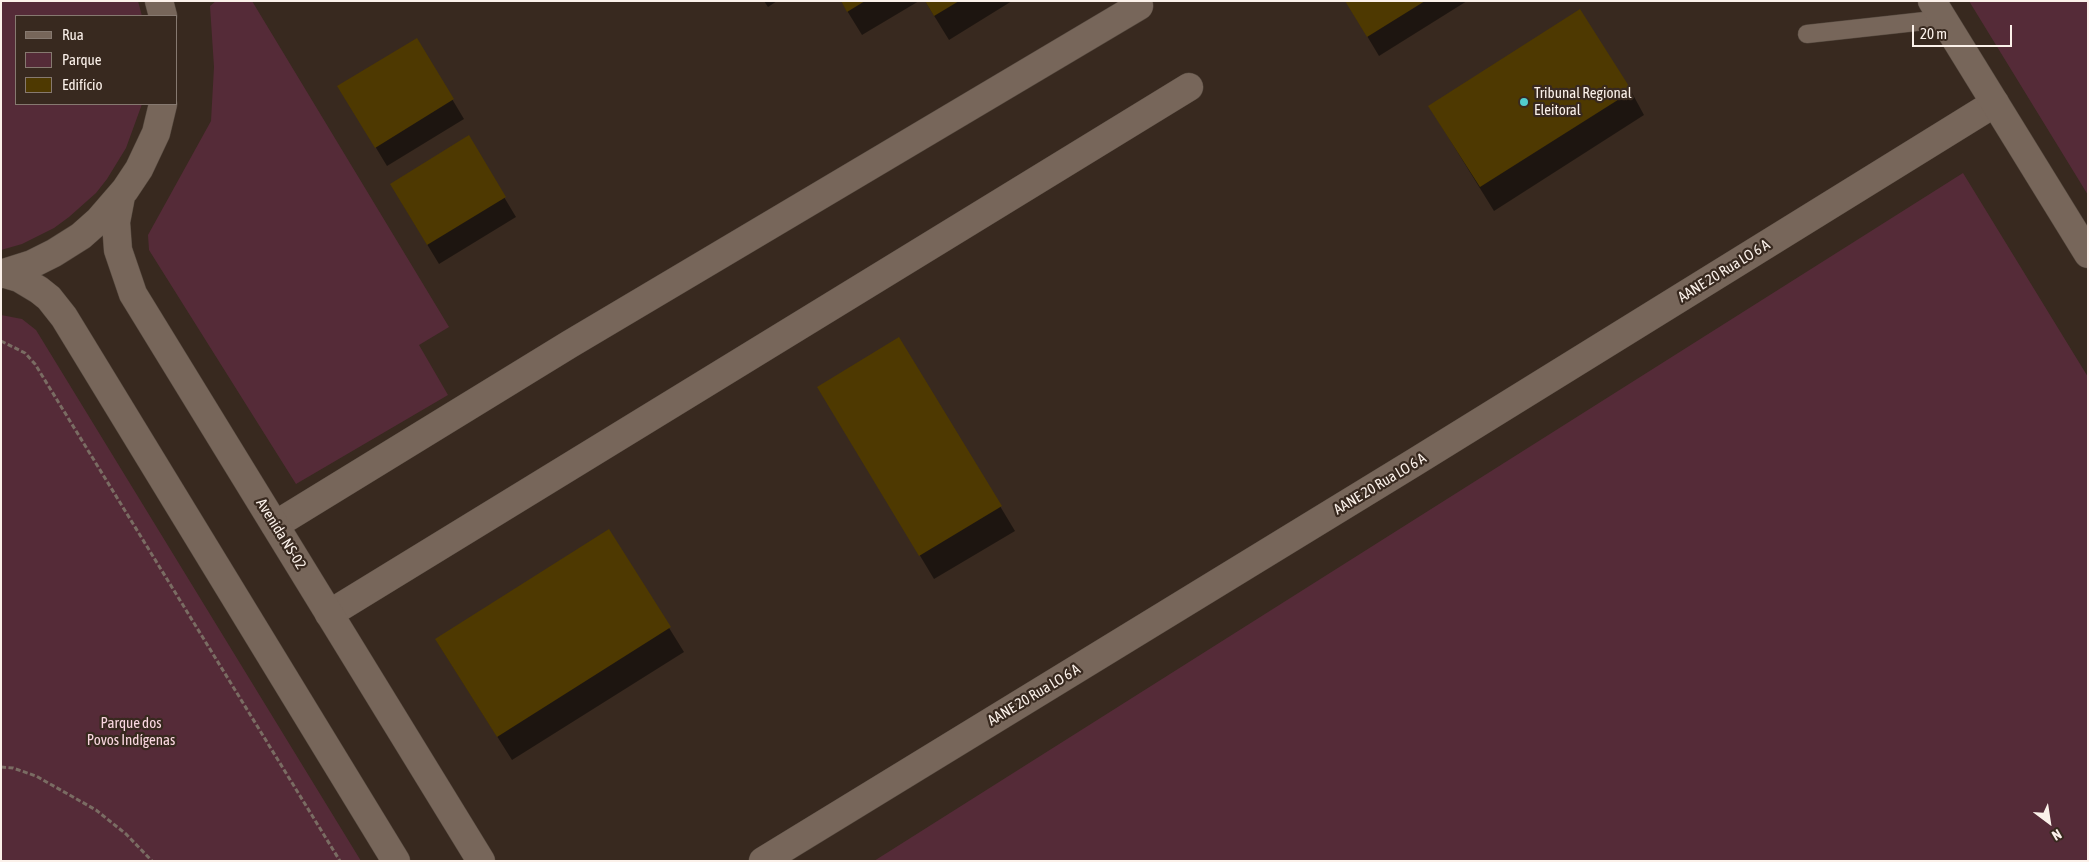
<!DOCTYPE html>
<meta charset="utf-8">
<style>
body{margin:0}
#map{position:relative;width:2089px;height:862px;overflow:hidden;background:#38291f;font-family:"Asap Condensed",sans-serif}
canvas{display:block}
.frame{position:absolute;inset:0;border:2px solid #fbf1ea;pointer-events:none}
.legend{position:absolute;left:15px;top:15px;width:162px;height:90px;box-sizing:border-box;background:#38291f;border:1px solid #867970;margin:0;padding:6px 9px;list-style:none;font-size:15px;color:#fbf1ea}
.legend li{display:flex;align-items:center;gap:10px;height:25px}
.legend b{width:25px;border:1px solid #867970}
.north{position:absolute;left:2024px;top:797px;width:50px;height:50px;-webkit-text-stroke:4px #38291f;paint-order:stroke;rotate:149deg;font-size:14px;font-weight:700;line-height:20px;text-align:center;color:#fbf1ea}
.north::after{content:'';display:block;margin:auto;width:18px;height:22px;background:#fbf1ea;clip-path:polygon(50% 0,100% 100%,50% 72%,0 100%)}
.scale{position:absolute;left:1912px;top:25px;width:100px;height:22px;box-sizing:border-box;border:2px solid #fbf1ea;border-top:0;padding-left:6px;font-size:15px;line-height:18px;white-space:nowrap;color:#fbf1ea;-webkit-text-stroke:4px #38291f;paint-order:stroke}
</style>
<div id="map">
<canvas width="2089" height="862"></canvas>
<div class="frame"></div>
<ul class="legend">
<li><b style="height:6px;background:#77665a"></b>Rua</li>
<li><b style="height:14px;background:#552b38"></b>Parque</li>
<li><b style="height:14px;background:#4e3901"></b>Edifício</li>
</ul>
<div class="north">N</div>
<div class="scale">20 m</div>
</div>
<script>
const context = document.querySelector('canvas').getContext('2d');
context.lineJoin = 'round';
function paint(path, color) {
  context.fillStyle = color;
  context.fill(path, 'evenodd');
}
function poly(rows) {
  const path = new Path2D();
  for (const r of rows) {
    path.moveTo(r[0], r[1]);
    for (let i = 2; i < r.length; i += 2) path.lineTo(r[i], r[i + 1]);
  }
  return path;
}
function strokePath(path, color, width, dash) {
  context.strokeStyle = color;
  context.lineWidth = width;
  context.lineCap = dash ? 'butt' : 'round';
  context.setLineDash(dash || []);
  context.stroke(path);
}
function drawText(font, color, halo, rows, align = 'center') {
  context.font = font + ' "Asap Condensed",sans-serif';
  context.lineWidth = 4.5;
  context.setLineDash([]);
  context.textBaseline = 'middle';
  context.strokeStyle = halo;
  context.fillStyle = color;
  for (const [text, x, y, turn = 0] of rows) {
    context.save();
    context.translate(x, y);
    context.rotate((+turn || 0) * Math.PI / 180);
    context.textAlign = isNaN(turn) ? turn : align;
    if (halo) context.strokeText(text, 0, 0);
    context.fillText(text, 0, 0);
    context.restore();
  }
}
const green = poly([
 [1,1,138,1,142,16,16,16,16,104,142,104,126,148,107,179,96,193,69,217,54,228,22,244,1,250],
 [216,1,252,1,449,327,419,345,448,395,296,484,149,250,148,235,211,121,214,67,210,6],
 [1969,1,2088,1,2088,195],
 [1963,173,2088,377,2088,861,874,861],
 [1,315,22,319,36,330,361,861,1,861]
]);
const shadow = poly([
 [764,1,777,1,768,7],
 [841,1,919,1,862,35],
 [925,1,1012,1,949,40],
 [1346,1,1467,1,1379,56],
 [416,39,464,119,387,166,350,105],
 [1631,91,1644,115,1494,211,1429,106],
 [468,137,516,217,439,264,402,203],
 [899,338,1015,531,934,579,833,411],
 [609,531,684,652,512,760,436,640]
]);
const building = poly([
 [841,1,865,1,847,12],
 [925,1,959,1,934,16],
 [1345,1,1425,1,1367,37],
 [1580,9,1632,91,1480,187,1428,106],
 [417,38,454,99,375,148,337,86],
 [469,135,506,197,427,245,390,184],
 [899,337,1002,506,919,556,817,387],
 [609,529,671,627,497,737,435,639]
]);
const path = poly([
 [1,341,25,353,35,364,340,861],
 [1,767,13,768,36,776,96,810,126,834,152,861]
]);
const lane = poly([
 [1807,34,1943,19]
]);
const street = poly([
 [275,525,570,344,1139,6],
 [329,614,1189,87],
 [763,861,1415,462,1995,103]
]);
const secondary = poly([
 [159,1,163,16],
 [1932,1,2088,254],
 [121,196,116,222,118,250,133,294,481,861],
 [2,273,19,278,39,290,49,298,64,317,396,861],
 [1,274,32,264,54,253,81,236,99,220,125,190,139,169,156,133,163,104]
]);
const markers = [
 [1524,102,5,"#52cdce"]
];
const poiNames = [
 ["Tribunal Regional",1534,93],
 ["Eleitoral",1534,110]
];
const streetNames = [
 ["AANE 20 Rua LO 6 A",1724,271,-32],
 ["AANE 20 Rua LO 6 A",1380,484,-31],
 ["Avenida NS-02",281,534,58],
 ["AANE 20 Rua LO 6 A",1034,695,-31]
];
const parkNames = [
 ["Parque dos",131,723],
 ["Povos Indígenas",131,740]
];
paint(green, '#552b38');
paint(shadow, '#0007');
paint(building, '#4e3901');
strokePath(lane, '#54483e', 19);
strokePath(street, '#54483e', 29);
strokePath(secondary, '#54483e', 29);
strokePath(path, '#7a6c63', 3, [5, 2.5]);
strokePath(lane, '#77665a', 18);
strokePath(street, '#77665a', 28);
strokePath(secondary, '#77665a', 28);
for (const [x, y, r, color] of markers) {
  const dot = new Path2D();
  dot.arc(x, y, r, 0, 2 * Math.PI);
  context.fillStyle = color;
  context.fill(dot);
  strokePath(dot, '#38291f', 2);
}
drawText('15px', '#fbf1ea', '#38291f', poiNames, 'left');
drawText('15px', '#fbf1ea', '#38291f', streetNames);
drawText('15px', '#f9d6df', '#38291f', parkNames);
</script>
